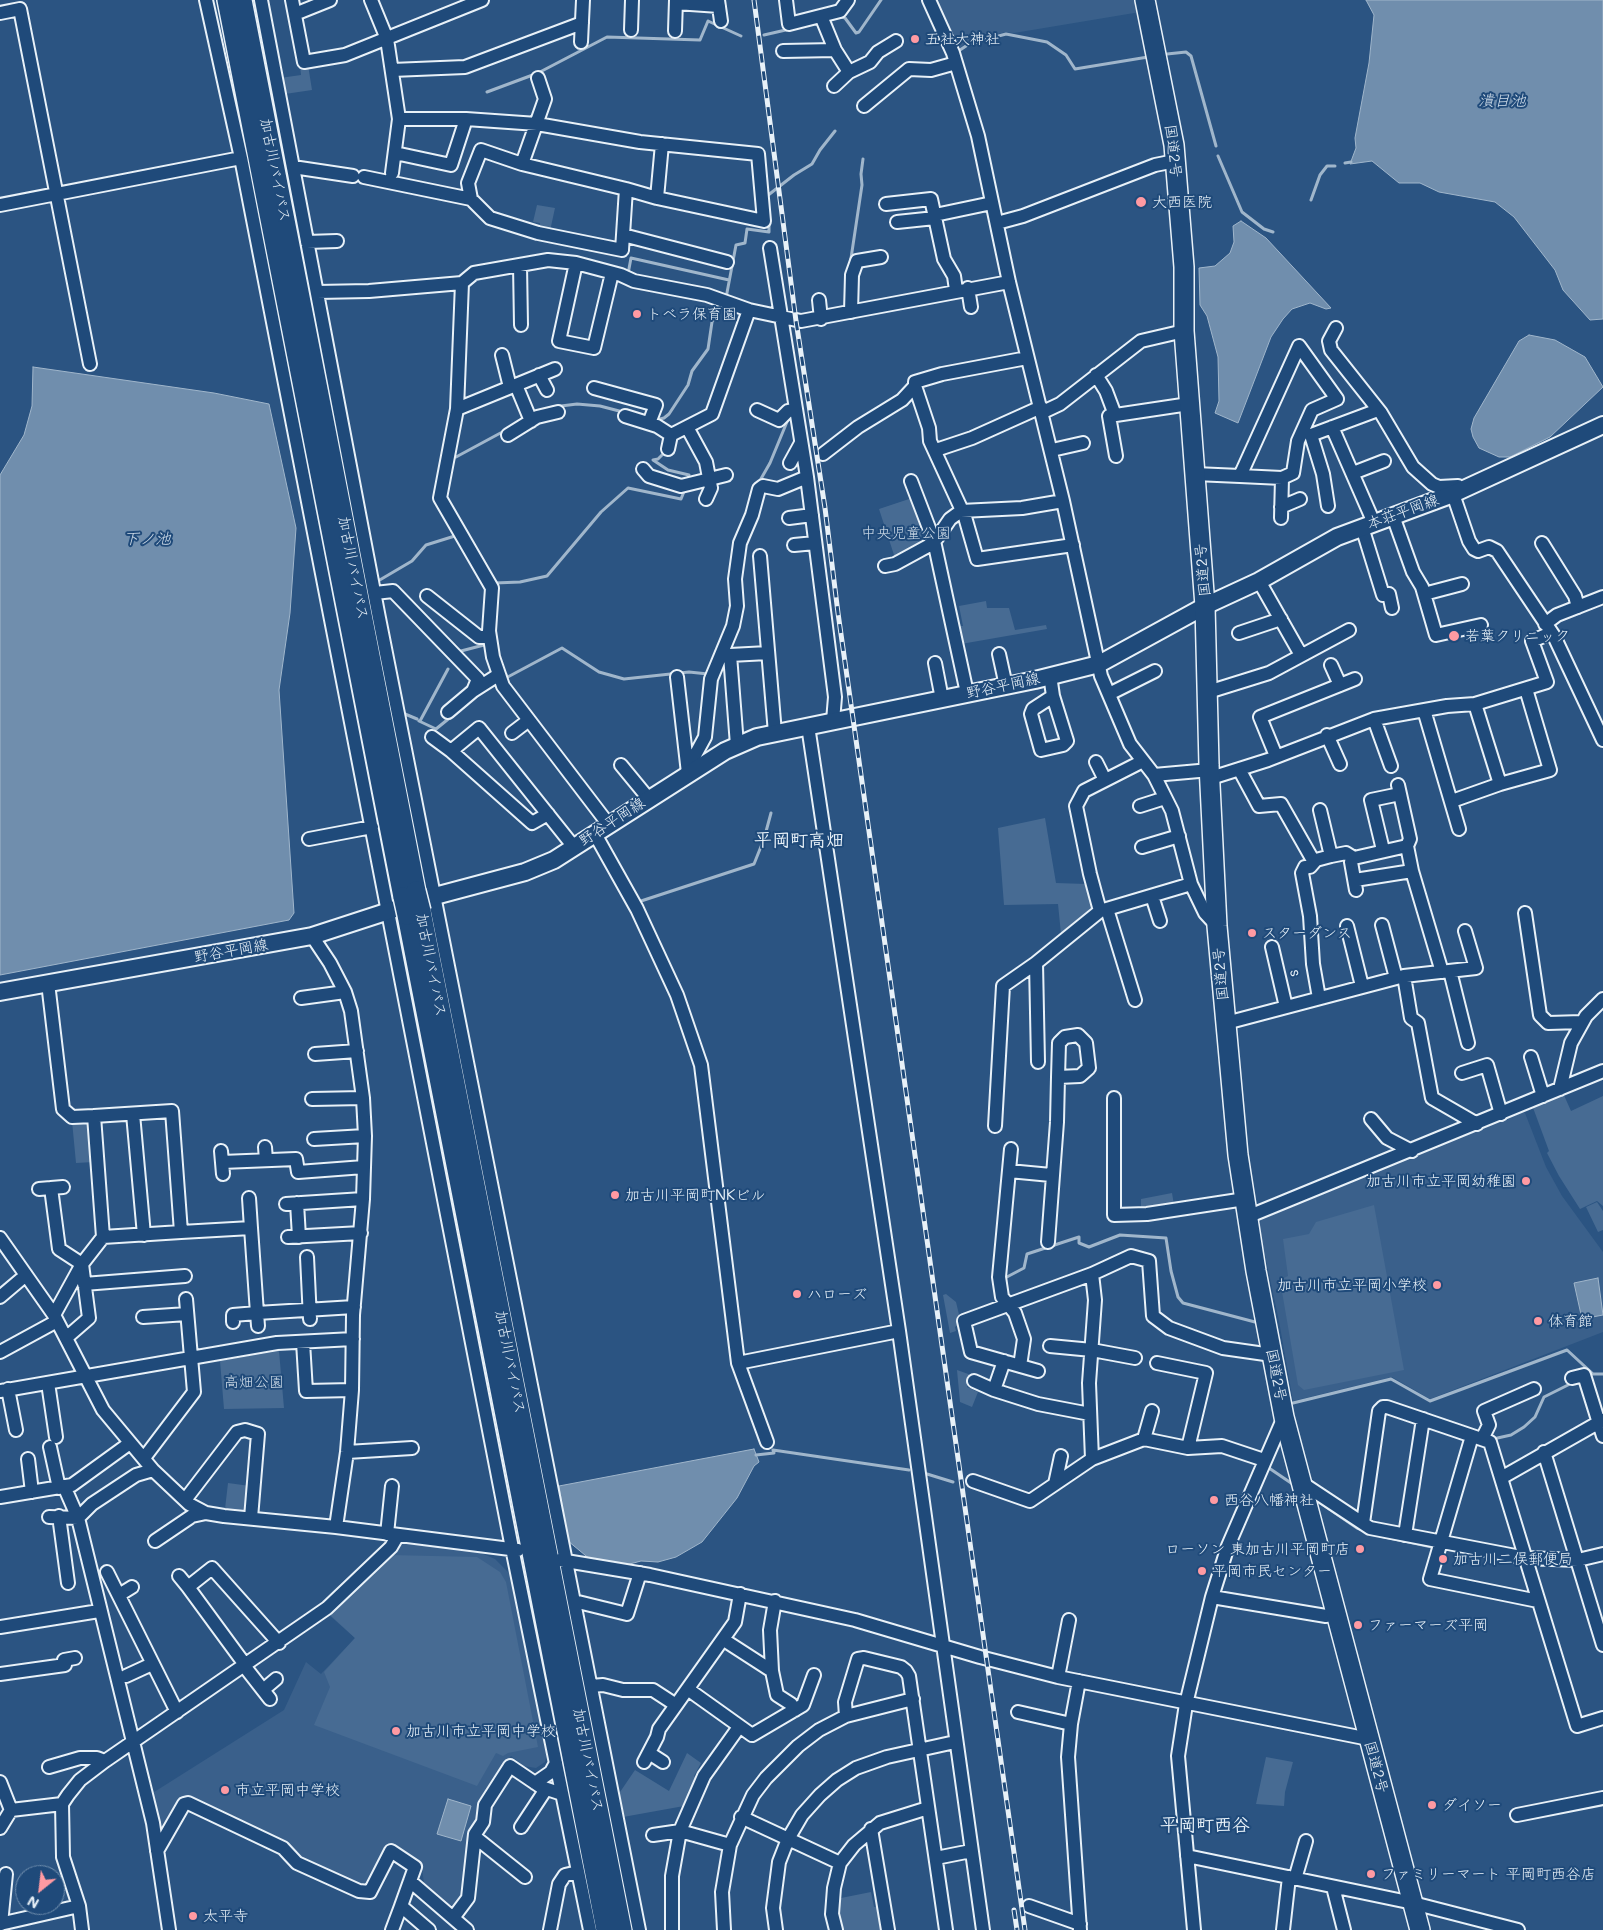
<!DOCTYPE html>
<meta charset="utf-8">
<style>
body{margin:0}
#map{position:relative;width:1603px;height:1930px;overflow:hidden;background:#2b5482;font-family:Mali,sans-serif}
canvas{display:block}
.north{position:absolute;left:15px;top:1865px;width:50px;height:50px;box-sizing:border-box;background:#1f4a7a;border:1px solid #6f8dac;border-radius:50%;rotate:209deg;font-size:14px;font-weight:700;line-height:20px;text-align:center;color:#e8f1f8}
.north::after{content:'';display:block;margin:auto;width:18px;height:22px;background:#ff9aa2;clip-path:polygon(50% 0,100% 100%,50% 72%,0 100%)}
</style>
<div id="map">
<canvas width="1603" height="1930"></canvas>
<div class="north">N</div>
</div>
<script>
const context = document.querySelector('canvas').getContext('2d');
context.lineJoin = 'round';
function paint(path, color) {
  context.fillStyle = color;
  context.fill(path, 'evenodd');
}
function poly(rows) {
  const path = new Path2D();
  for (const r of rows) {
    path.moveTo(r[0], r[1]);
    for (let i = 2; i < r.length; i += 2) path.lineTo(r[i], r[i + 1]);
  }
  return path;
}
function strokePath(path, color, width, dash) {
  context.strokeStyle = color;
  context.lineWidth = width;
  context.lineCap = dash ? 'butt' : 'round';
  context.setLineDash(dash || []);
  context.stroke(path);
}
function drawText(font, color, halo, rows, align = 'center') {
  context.font = font + ' Mali,"Klee One",sans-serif';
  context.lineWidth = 4;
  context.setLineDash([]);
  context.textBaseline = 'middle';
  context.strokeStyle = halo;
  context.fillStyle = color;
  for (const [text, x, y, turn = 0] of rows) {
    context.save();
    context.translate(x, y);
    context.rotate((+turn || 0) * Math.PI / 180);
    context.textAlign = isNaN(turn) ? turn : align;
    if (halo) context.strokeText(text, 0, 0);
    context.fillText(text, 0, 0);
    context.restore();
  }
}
const built = poly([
 [937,0,1136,0,1140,12,1014,33,1005,32,964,44,960,48],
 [1520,1112,1525,1113,1546,1167,1562,1196,1603,1252,1603,1332,1430,1399,1392,1377,1293,1401,1279,1321,1259,1227,1262,1216],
 [408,1541,481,1553,495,1559,509,1573,512,1578,547,1752,545,1762,536,1768,524,1766,511,1756,480,1805,463,1897,457,1907,446,1907,425,1890,422,1869,388,1845,369,1885,360,1887,301,1860,287,1847,183,1797,165,1829,159,1828,151,1794,284,1710,306,1662,321,1674,355,1638,328,1614,398,1545]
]);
const green = poly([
 [308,65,312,90,285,94,280,78,301,75,300,66],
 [537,205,555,208,550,231,539,228,540,223,533,222],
 [912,498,929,538,895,558,879,509],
 [986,601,987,608,1009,608,1015,630,1046,625,1047,629,961,644,957,626,963,626,959,606],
 [1045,818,1056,883,1086,884,1092,907,1061,934,1058,904,1004,905,998,828],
 [1563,1093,1571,1111,1603,1096,1603,1206,1597,1201,1580,1209,1559,1176,1547,1153,1549,1151,1532,1105],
 [86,1120,91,1123,94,1162,76,1163,72,1121],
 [1172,1193,1174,1205,1164,1208,1163,1204,1153,1206,1152,1209,1141,1210,1141,1199],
 [1597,1202,1603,1211,1603,1230,1598,1232,1586,1207],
 [1374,1205,1404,1370,1304,1390,1298,1385,1280,1280,1288,1276,1283,1239,1309,1234,1316,1222],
 [946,1294,956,1302,961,1323,955,1327,956,1331,950,1333,943,1295],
 [279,1351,284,1408,224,1409,220,1361],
 [957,1370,971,1375,967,1387,978,1392,972,1407,960,1402],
 [228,1483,250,1486,247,1511,225,1509],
 [389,1555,477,1557,500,1572,506,1582,538,1747,508,1753,503,1756,496,1753,477,1786,314,1725,330,1687,324,1672,355,1638,329,1614],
 [687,1753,701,1763,694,1776,697,1779,684,1806,623,1817,618,1795,635,1770,669,1791],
 [1266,1757,1293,1762,1285,1792,1284,1806,1256,1804],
 [871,1892,874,1907,879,1906,884,1930,841,1930,836,1899]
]);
const water = poly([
 [1366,0,1603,0,1603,319,1590,320,1563,290,1555,270,1514,217,1495,202,1439,192,1420,183,1399,183,1372,161,1350,164,1356,148,1355,138,1369,63,1374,15,1366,0],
 [1241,221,1266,238,1331,308,1326,309,1310,303,1292,309,1283,319,1271,337,1238,423,1215,413,1219,401,1218,357,1207,316,1200,305,1199,268,1215,266,1230,253,1234,242,1233,226,1241,221],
 [1529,335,1555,340,1585,357,1603,387,1550,437,1510,457,1499,457,1479,448,1473,437,1471,429,1474,418,1519,341,1529,335],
 [33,367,214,393,269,404,296,528,290,613,279,690,294,913,289,920,0,975,0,475,24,435,32,406,33,367],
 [1598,1278,1603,1315,1582,1319,1574,1283,1598,1278],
 [754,1449,759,1462,754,1466,737,1498,702,1542,676,1557,658,1562,641,1561,626,1565,591,1560,568,1541,559,1486,754,1449],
 [448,1799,471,1806,461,1841,437,1834,448,1799]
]);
const stream = poly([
 [839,16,845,18,856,33,859,32,881,0],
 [764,35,790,29],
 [957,52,969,44,1006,34,1047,42,1066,55,1075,69,1148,57],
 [1167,54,1186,52,1191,56,1216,146],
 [487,92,538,73,607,37,700,40,708,21,741,36],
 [1218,156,1242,212,1264,229,1273,232],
 [1345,163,1351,162],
 [767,199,767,196,794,175,812,164,820,150,835,131],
 [1311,200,1320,175,1327,166,1335,166],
 [850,265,862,185,861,174,863,159],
 [628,274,631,258,729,280],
 [726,298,736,245,745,243,747,229,769,232,769,222],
 [553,407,577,404,600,406,623,412],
 [656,420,664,418,669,414,688,385,692,371,708,349,712,322,721,306],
 [665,452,658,459,653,460,668,470,689,475,687,481],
 [452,457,456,457,506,430],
 [758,484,770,463,789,417],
 [378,581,412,561,426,545,458,535],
 [495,583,520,582,547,576,601,512,628,488,681,499,685,489],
 [461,651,484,645],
 [504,679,562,648,599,672,624,679,689,672,708,674],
 [478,695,496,683],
 [405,714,417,719],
 [419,721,436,729,452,716],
 [420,721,448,669],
 [638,902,754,864,764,839,771,813],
 [1003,1279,1024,1268,1027,1254,1079,1237,1079,1243,1089,1247,1120,1235,1166,1238,1171,1271,1178,1297,1183,1303,1255,1322],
 [1592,1374,1603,1374],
 [1293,1403,1391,1379,1430,1401,1567,1350,1593,1374],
 [1493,1439,1511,1435,1524,1427,1535,1417,1544,1397,1574,1382],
 [756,1455,774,1453,773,1450,909,1470],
 [1266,1466,1294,1485],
 [927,1474,953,1482],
 [1313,1498,1357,1528,1365,1531],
 [1380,1536,1432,1547]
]);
const minor = poly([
 [206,0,241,158,512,1548,590,1930],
 [261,0,379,618,639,1930],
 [292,0,304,62,345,55,482,0],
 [371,0,387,39,399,119,392,173],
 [718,0,721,21],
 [786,0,789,24,840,11,848,0],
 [929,0,953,53,978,136,1009,282,1063,501,1101,676,1130,744,1154,775,1172,811,1191,884,1205,913,1217,926],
 [676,3,719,6],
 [0,13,20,9,90,364],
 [295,14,330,0],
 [821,16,835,50,849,72],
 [631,30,632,0],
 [675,31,676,0],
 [581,42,583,0],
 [783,51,835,50],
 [392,70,465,67,582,23],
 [834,86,849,72,870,62,878,52,896,41],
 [864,106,909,69,931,70,956,63],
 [399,119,466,119,537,124,640,142,758,154,764,221,657,198,626,189],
 [395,153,451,165,466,119],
 [522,164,545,99,538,78],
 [293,167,353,176],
 [364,177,471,199,490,218,538,233,622,250,626,189,522,164,481,150,468,183,471,199],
 [657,198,662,144],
 [886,204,931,199,944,259,954,276,956,290],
 [0,205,241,158],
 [935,215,992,203],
 [897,222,935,218],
 [997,223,1023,216,1155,165,1175,161],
 [623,235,727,262],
 [307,242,337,241],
 [770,248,807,477,835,697,833,721],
 [576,263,559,341,594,348,612,273],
 [520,265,521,325],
 [968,288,971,307],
 [317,292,369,291,462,283],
 [819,300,821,319],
 [851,312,852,275,857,261,881,257],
 [1336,328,1329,341,1331,350,1381,413,1413,467,1432,484,1439,487,1458,486,1461,490],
 [502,355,510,387],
 [1027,358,942,374,915,382,915,386,929,428,930,441,965,517,977,559,1073,545],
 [539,375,547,390],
 [1096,375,1106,391,1115,415],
 [516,385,531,421],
 [594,388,656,405,649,423],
 [457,409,555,369],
 [757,410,779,420,788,411,795,410],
 [1043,412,1060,404,1141,341,1184,331],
 [625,416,657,426,671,435,712,414,749,310],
 [687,427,706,462,711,488,706,499],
 [1332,427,1374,523],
 [508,435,537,417,558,412],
 [668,449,671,435],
 [936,450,972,438,1041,407],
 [1052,450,1083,443],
 [823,454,858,427,902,400,915,386],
 [1116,456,1109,416,1189,404],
 [790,463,801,443],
 [643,469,649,476,681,486,726,475],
 [1353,473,1384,461],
 [1195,474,1240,476,1282,478,1293,473,1298,441,1312,410,1337,399,1299,346,1240,476],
 [911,481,934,541,967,693],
 [1453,494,1469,541,1474,549,1478,551,1489,547,1497,551,1554,636,1603,740],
 [1328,506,1323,474,1311,435,1378,410],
 [1281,507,1300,499],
 [1393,516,1413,572,1422,587,1436,635,1481,625],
 [789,518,812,515],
 [1281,518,1282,478],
 [1362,527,1383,595,1389,594,1392,608],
 [1542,543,1575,596,1578,607],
 [794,545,815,543],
 [760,556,775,733],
 [885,566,895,564,928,546,937,538,950,519,961,511,1022,508,1063,501],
 [1259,581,1301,655],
 [375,593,393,591,478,679,473,691],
 [1424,594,1462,584],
 [427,596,479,637,489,637],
 [1545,624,1557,615,1603,597],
 [1239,633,1281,619],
 [999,654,1006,686],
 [935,663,942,699],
 [1331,665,1340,685],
 [1050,675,1053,696,1067,741,1063,745,1041,750,1031,714,1033,709,1053,696],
 [677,677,688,773,693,759,705,737,711,679,733,626,737,606,735,579,740,543,752,515,759,489,763,486,778,489,807,477],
 [1208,692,1269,673,1349,630],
 [1109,694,1155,671],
 [1475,704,1500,784],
 [1424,710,1459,829],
 [448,712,473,691,495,677,500,677],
 [1374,719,1391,766],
 [808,726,899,1331,983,1930],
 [512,733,529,720],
 [1327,735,1340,764],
 [432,737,451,751,532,823,548,814],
 [737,745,730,655,768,653],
 [451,751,479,728,574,847],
 [1276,756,1260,717,1355,679],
 [1096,762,1105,780],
 [621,765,649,799],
 [1239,769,1259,806,1281,804,1314,862],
 [1154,775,1210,770],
 [1211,778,1268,760,1374,719,1447,706,1475,704,1547,682,1532,641,1551,633],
 [1398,785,1410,839,1407,846,1412,871,1442,972],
 [1452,801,1500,784,1550,770,1526,689],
 [1140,806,1165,798],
 [1320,810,1331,856],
 [609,825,503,686,493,657,489,631,492,588,440,498,457,409,462,283,474,273,548,260,576,263,621,275,634,281,707,295,749,310,801,321,1009,282],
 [595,834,637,909,677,995,701,1065,738,1363,767,1442],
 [309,839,372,827],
 [1142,847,1179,836],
 [1383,850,1371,800,1400,794],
 [1354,858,1351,862,1356,890],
 [1355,880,1412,871],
 [1152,896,1160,921],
 [1107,909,1135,1000],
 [1100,911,1090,874,1076,806,1084,791,1143,761],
 [1525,913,1540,1015,1548,1023,1582,1022],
 [1382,925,1396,978],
 [1347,926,1362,986],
 [312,936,330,963,345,992,351,1011,363,1098,365,1136,363,1199,353,1315,352,1390,347,1452,336,1527],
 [1272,947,1286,1007],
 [1036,963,1038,1062],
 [1450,971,1468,1043],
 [1404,976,1411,1018,1418,1023,1432,1098,1477,1124],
 [48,983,63,1109,72,1117,94,1116],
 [301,998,345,992],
 [1319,998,1313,964,1310,916,1302,873,1305,867,1310,867,1316,860,1331,856,1346,853,1354,858,1407,846],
 [1226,1023,1404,976,1476,968,1465,931],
 [315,1054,357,1051],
 [1531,1057,1543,1096],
 [1462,1073,1487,1065,1501,1114],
 [1560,1089,1571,1043,1586,1016,1603,999],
 [1114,1098,1114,1215,1147,1214,1245,1199],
 [312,1099,363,1098],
 [133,1114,144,1235],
 [1371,1119,1387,1138,1412,1151],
 [995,1126,1003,986,1036,963,1100,911,1191,884],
 [314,1139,365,1136],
 [265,1147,266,1160],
 [1011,1149,999,1277,1002,1297,1015,1313,1024,1339,1020,1366],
 [221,1151,223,1174],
 [222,1162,296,1159,298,1172,364,1167],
 [1009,1171,1051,1175],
 [51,1188,59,1249,82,1264,89,1318,66,1338],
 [39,1189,63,1187],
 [249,1198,251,1228],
 [297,1203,299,1237],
 [286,1204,363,1199],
 [1247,1217,1603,1071],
 [181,1232,251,1228,257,1313,354,1307],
 [288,1237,361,1233],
 [0,1238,54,1315,103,1410,153,1470,189,1504,206,1513,224,1516,336,1527,518,1550],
 [1048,1242,1057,1122,1058,1077,1059,1043,1065,1037,1078,1035,1086,1043,1089,1068,1080,1076,1058,1077],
 [307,1257,310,1319],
 [84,1284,185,1276],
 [0,1297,26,1275],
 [54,1315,82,1264,103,1237,94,1116,172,1111,181,1232,103,1237],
 [143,1317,187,1314],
 [233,1322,233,1315,257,1313,258,1326],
 [303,1342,306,1391,352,1390],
 [1050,1346,1092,1350,1135,1358],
 [0,1352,57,1321],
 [738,1363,899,1331],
 [1157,1363,1206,1373,1188,1448],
 [1038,1371,971,1352,964,1321,1092,1274,1131,1256,1149,1261,1153,1316,1169,1328,1223,1348,1272,1355],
 [1572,1378,1584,1375,1603,1436],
 [974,1381,994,1390,1038,1404,1090,1414],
 [48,1383,56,1437],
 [8,1389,16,1430],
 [994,1390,1004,1361],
 [0,1391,277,1343,353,1339],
 [1472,1436,1430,1579,1538,1601],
 [1144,1439,1152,1411],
 [1482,1439,1489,1425,1484,1411,1534,1389],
 [50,1447,59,1488],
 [347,1452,412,1448],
 [1544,1452,1603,1645],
 [144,1458,194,1392,186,1299],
 [28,1459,32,1492],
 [1092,1459,1089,1383,1095,1300,1092,1274],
 [1501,1478,1603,1420],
 [973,1481,1030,1501,1092,1459,1144,1439,1188,1448,1222,1446,1264,1460],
 [1299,1481,1370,1528,1526,1558,1578,1560,1603,1554],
 [1055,1484,1061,1456],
 [64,1486,78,1518,153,1823,169,1930],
 [0,1497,72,1485,130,1443],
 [185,1500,237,1432,245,1430,258,1434,251,1518],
 [59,1516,68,1583],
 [49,1517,78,1518,92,1504,136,1475,153,1470],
 [1363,1523,1379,1411,1383,1407,1387,1407,1490,1442,1577,1726,1603,1718],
 [387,1534,392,1486],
 [1405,1535,1423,1419],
 [155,1541,192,1516,206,1513],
 [560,1560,650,1575,855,1620,980,1657,1058,1677,1369,1739],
 [107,1572,177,1712],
 [179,1576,188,1587],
 [119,1595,132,1587],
 [1212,1597,1326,1616,1335,1613],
 [574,1601,627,1614,640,1573],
 [775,1601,770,1630,772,1671,777,1695,791,1704,795,1710],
 [0,1627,99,1611],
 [724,1640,772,1671],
 [246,1666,188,1587,212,1568,279,1643],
 [245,1667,270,1699],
 [0,1674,65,1665,64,1660,75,1658],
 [126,1676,152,1664],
 [1058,1677,1069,1620],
 [1079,1681,1071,1724,1068,1757,1080,1930],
 [591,1686,603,1685,623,1690,653,1690,676,1705],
 [263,1690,276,1679],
 [689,1690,752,1735,803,1705,814,1675],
 [1018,1712,1071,1724],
 [846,1716,845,1702,858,1659,864,1658,901,1667,906,1671,909,1676,946,1930],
 [649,1753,663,1762],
 [644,1762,657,1737,659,1729,735,1622,740,1594],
 [49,1767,80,1758,97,1758,105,1761],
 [0,1782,11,1810,0,1828],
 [535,1783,551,1772,556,1763],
 [11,1810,62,1804],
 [1517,1815,1603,1798],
 [741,1817,840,1863],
 [521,1827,546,1789],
 [871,1829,888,1930],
 [653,1835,680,1831,730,1845],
 [475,1837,525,1877],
 [157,1851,184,1804,188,1803,283,1848,297,1863,359,1891,370,1892,391,1851,415,1867,401,1906],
 [1187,1856,1413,1903,1518,1930],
 [936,1858,971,1851],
 [1295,1879,1306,1841],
 [410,1881,467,1930],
 [1333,1887,1344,1930],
 [1029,1906,1080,1924],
 [453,1918,468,1898,475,1834,483,1822,485,1805,510,1766,541,1787,562,1794],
 [0,1924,79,1906],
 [1,1924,6,1874],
 [82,1930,79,1906,63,1857,62,1804,68,1795,80,1780,105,1761,327,1608,391,1547,398,1535],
 [392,1930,401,1906,429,1930],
 [550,1930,559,1884,565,1875,578,1872],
 [672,1930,672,1876,680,1831,704,1776,739,1727],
 [724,1930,722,1892,730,1845,753,1795,766,1778,798,1746,819,1730,846,1716,913,1699],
 [776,1930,773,1908,779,1862,788,1839,802,1815,820,1795,837,1780,856,1768,887,1757,955,1742],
 [836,1930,832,1914,834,1888,840,1863,854,1845,880,1823,928,1808],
 [1194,1930,1178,1756,1186,1704,1212,1597,1228,1546,1284,1417],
 [1283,1930,1289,1877]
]);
const major = poly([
 [0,992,312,936,435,896,525,872,554,860,725,751,757,737,1035,680,1099,664,1205,606,1259,581,1337,537,1453,494,1603,425]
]);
const highway = poly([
 [227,0,403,897],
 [242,0,416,891],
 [1145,0,1174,145,1184,267,1184,331,1205,606,1209,765,1217,926,1238,1155,1256,1271,1284,1417,1420,1930],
 [421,911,622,1930],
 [407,915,606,1930]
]);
const rail = poly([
 [754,0,796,321,825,508,838,613,1025,1930],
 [1014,1910,1017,1930]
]);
const highwayBridge = poly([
 [416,891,421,911],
 [403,897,407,915]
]);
const markers = [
 [915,39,5,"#ff9aa2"],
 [1141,202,6,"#ff9aa2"],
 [637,314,5,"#ff9aa2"],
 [1454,636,6,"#ff9aa2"],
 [1252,933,5,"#ff9aa2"],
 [1526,1181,5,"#ff9aa2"],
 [615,1195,5,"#ff9aa2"],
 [1437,1285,5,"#ff9aa2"],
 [797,1294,5,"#ff9aa2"],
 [1538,1321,5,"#ff9aa2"],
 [1214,1500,5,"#ff9aa2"],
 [1360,1549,5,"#ff9aa2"],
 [1443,1559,5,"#ff9aa2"],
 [1202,1571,5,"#ff9aa2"],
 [1358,1625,5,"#ff9aa2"],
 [396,1731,5,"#ff9aa2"],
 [225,1790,5,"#ff9aa2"],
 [1432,1805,5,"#ff9aa2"],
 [1371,1874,5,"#ff9aa2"],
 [193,1916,5,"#ff9aa2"]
];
const poiNames = [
 ["五社大神社",925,39],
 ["大西医院",1152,202],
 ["トベラ保育園",647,314],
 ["若葉クリニック",1465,636],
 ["スターダンス",1262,933],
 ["加古川市立平岡幼稚園",1516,1181,"right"],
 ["加古川平岡町NKビル",625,1195],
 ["加古川市立平岡小学校",1427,1285,"right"],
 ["ハローズ",807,1294],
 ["体育館",1548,1321],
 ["西谷八幡神社",1224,1500],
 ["ローソン 東加古川平岡町店",1350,1549,"right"],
 ["加古川二俣郵便局",1453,1559],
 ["平岡市民センター",1212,1571],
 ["ファーマーズ平岡",1368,1625],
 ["加古川市立平岡中学校",406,1731],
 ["市立平岡中学校",235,1790],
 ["ダイソー",1442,1805],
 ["ファミリーマート 平岡町西谷店",1381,1874],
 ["太平寺",203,1916]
];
const streetNames = [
 ["国道2号",1173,151,83],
 ["加古川バイパス",275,170,79],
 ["本荘平岡線",1403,512,-20],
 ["加古川バイパス",353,568,79],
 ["国道2号",1203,570,-95],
 ["野谷平岡線",1003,686,-12],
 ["野谷平岡線",612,822,-33],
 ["野谷平岡線",231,951,-10],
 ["加古川バイパス",431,965,79],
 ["s",1295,973,77],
 ["国道2号",1221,974,-95],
 ["加古川バイパス",510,1362,79],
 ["国道2号",1276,1375,79],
 ["加古川バイパス",588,1760,79],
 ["国道2号",1376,1767,75]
];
const parkNames = [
 ["中央児童公園",906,533],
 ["高畑公園",254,1382]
];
const waterNames = [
 ["潰目池",1502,101],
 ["下ノ池",147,539]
];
const quarterNames = [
 ["平岡町高畑",799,840],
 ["平岡町西谷",1205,1825]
];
paint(built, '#3a608b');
paint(green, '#476b93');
paint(water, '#708ead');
strokePath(water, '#a0b6cb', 1);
strokePath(stream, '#a0b6cb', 3);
strokePath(minor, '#e8f1f8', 16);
strokePath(major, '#e8f1f8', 20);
strokePath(highway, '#e8f1f8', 22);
strokePath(minor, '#1f4a7a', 12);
strokePath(major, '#1f4a7a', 16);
strokePath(highway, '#1f4a7a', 19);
strokePath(rail, '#e8f1f8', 5);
strokePath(rail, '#1f4a7a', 3, [9]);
strokePath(highwayBridge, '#e8f1f8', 22, []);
strokePath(highwayBridge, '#1f4a7a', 19);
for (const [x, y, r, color] of markers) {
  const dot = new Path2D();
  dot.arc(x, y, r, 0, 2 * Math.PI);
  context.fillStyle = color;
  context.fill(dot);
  strokePath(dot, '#1f4a7a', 2);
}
drawText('15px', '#e8f1f8', '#1f4a7a', poiNames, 'left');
drawText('15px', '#e8f1f8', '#1f4a7a', streetNames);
drawText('15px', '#d0dde9', '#1f4a7a', parkNames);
drawText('italic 16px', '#d0dde9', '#1f4a7a', waterNames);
drawText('bold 18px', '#e8f1f8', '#1f4a7a', quarterNames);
</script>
